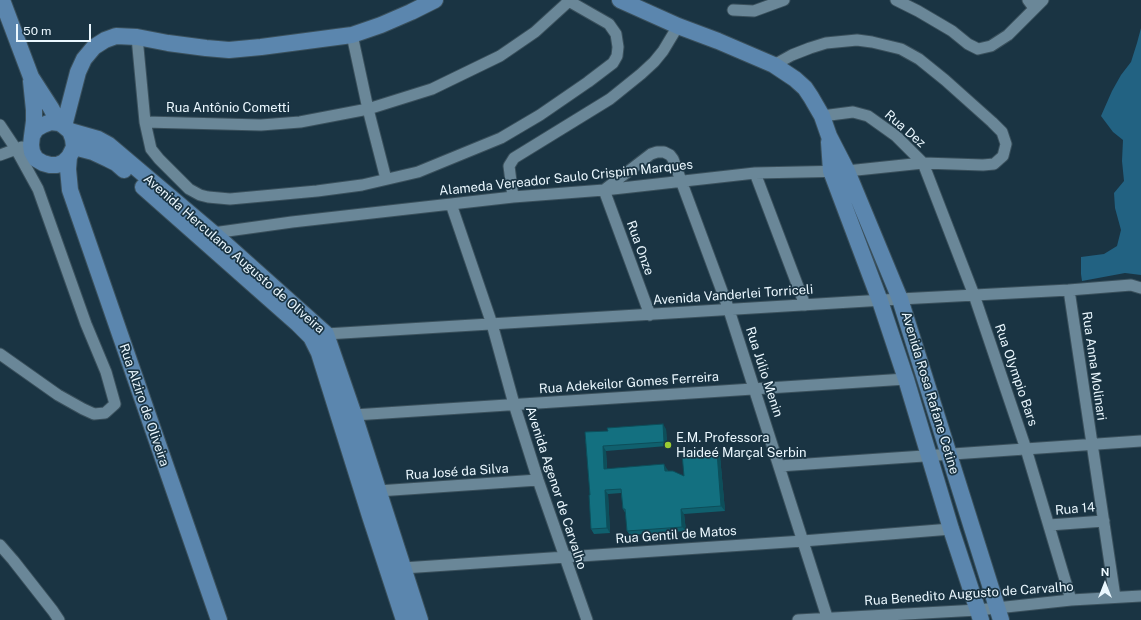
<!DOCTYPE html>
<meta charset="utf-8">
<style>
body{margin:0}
#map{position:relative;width:1141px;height:620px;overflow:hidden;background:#1a3443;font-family:"Public Sans",sans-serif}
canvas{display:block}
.north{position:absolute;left:1085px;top:564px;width:40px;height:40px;-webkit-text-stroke:3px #1a3443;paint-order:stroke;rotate:0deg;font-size:11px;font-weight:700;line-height:16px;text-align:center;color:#eaf7fe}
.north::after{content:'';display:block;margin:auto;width:14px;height:18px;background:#eaf7fe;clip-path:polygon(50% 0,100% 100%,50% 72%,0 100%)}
.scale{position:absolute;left:16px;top:24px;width:75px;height:18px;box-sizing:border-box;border:2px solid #eaf7fe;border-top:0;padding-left:5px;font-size:12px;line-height:14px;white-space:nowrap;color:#eaf7fe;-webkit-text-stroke:3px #1a3443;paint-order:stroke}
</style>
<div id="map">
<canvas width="1141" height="620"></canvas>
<div class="north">N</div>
<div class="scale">50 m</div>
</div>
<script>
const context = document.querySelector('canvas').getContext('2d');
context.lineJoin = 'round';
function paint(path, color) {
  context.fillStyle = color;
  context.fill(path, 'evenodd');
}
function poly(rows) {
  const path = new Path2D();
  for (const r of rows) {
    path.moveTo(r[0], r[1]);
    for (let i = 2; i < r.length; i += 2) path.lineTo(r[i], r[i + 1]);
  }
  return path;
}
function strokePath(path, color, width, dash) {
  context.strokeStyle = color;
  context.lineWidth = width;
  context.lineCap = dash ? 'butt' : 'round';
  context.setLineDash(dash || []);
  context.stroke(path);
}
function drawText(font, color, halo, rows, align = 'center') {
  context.font = font + ' "Public Sans",sans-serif';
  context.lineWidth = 3.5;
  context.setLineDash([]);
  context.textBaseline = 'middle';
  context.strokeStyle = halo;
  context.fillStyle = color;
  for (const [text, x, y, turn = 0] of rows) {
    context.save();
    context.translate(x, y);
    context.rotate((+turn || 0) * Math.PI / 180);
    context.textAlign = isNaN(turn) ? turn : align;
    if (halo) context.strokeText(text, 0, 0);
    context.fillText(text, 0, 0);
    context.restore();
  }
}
const green = poly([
 [1141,8,1141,275,1125,273,1082,281,1081,274,1081,257,1104,254,1117,246,1121,230,1115,208,1114,193,1124,181,1122,161,1123,140,1113,132,1101,116,1112,91,1121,75,1131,62,1137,43,1141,28]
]);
const street = poly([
 [896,0,918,11,952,31,968,44,978,49,991,46,1008,35,1043,0],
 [1028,0,1034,8],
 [733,10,754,11,784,0],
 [352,35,368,109,386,179],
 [137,37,145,122,151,149,159,159,189,189,200,195,208,197,230,199,317,191,362,185,418,172,501,138,540,115,588,82,613,63,617,56,618,47,616,34,609,24,567,0],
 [822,116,853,112,868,116,896,136,923,163,974,295,1026,449,1071,600],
 [145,122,261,125,300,122,368,109,432,89,500,56,535,32,568,2],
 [0,125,16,149,38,189,86,324,106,372,115,404,105,413,94,414,83,409,58,395,0,354],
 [0,155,22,147],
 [755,173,805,305],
 [513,197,509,166,514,158,610,99,641,74,654,62,663,51,678,26],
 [451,204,492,324,514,404,538,480,587,620],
 [213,233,292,222,513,197,604,190,755,173,847,171,923,163,983,165,994,164,1003,156,1006,144,1002,132,992,122,945,80,919,59,901,49,872,42,857,40,826,43,810,48,792,55,774,65],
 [1069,290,1115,597],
 [650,315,604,190,651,154,657,152,664,152,670,155,673,159,729,310,828,620],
 [326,334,900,299,1069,290,1131,285,1141,288],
 [354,415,906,379],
 [779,466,1141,441],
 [378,491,538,480],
 [1049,525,1104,521],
 [0,545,13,560,53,611,59,620],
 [403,568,803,541,951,529],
 [798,620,978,610,1071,600,1141,596]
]);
const secondary = poly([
 [2,0,31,77,51,108,59,123],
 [620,0,678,26,718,41,774,65,795,79,805,88,811,97,822,116,829,136,847,171,900,299,1001,620],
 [31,81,34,110,34,121,32,136],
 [64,126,78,72,84,59,94,47,105,40,116,36,137,37,168,43,206,48,229,50,261,47,352,35,381,25,411,12,435,0],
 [70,131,98,139,109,145,213,233,326,334,354,415,420,620],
 [829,142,831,171,880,301,906,379,951,529,981,620],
 [74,147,93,152,108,159,116,163,124,170],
 [69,157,64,162,57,165,50,165,43,163,36,159,32,152,31,145,32,136,36,129,43,125,51,122,59,123,64,126,70,131,73,139,74,147,69,157,68,169,70,190,219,620],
 [143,187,298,324,311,337,319,353,370,516,404,620]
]);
const wall = poly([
 [666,429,667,446,606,451,607,469,667,469,668,471,684,476,717,452,720,456,725,511,684,514,686,531,630,535,627,531,626,514,623,509,621,493,608,494,610,533,594,534,591,529,590,495,585,432]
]);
const shadedWall = poly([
 [663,424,666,429,667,446,664,442],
 [603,446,606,451,607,474,604,469],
 [717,452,720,456,725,511,721,506],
 [664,464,667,469,668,475,665,471],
 [605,490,608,494,610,533,607,528],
 [681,509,684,514,686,531,682,527]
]);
const building = poly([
 [663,424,664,442,603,446,604,469,664,464,665,471,673,471,684,476,682,454,717,452,721,506,681,509,682,527,627,531,625,509,623,509,621,489,605,490,607,528,591,529,589,495,590,495,585,432,608,431,607,428,663,424]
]);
const markers = [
 [668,445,4,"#9bcb32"]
];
const streetNames = [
 ["Rua Antônio Cometti",228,108],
 ["Rua Dez",905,129,41],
 ["Alameda Vereador Saulo Crispim Marques",566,178,-6],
 ["Rua Onze",640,248,70],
 ["Avenida Herculano Augusto de Oliveira",234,254,41],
 ["Avenida Vanderlei Torriceli",733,295,-4],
 ["Rua Anna Molinari",1094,366,82],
 ["Rua Júlio Menin",764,372,72],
 ["Rua Olympio Bars",1016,375,71],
 ["Rua Adekeilor Gomes Ferreira",629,383,-4],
 ["Avenida Rosa Rafane Cetine",930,393,73],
 ["Rua Alziro de Oliveira",144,405,71],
 ["Rua José da Silva",457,472,-4],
 ["Avenida Agenor de Carvalho",556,488,72],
 ["Rua 14",1075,509,-5],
 ["Rua Gentil de Matos",676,535,-4],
 ["Rua Benedito Augusto de Carvalho",969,594,-4]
];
const poiNames = [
 ["E.M. Professora",676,438],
 ["Haideé Marçal Serbin",676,453]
];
paint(green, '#226282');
strokePath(street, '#3a505c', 13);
strokePath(secondary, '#3a505c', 18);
strokePath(street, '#6a8798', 11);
strokePath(secondary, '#5b86ae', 16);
paint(wall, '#10606e');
paint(shadedWall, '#0d4e5a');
paint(building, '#137080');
strokePath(building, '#0d4e5a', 1);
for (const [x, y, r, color] of markers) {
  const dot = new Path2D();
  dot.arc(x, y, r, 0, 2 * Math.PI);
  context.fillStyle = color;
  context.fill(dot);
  strokePath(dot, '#1a3443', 1.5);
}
drawText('13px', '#eaf7fe', '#1a3443', streetNames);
drawText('13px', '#eaf7fe', '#1a3443', poiNames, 'left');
</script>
